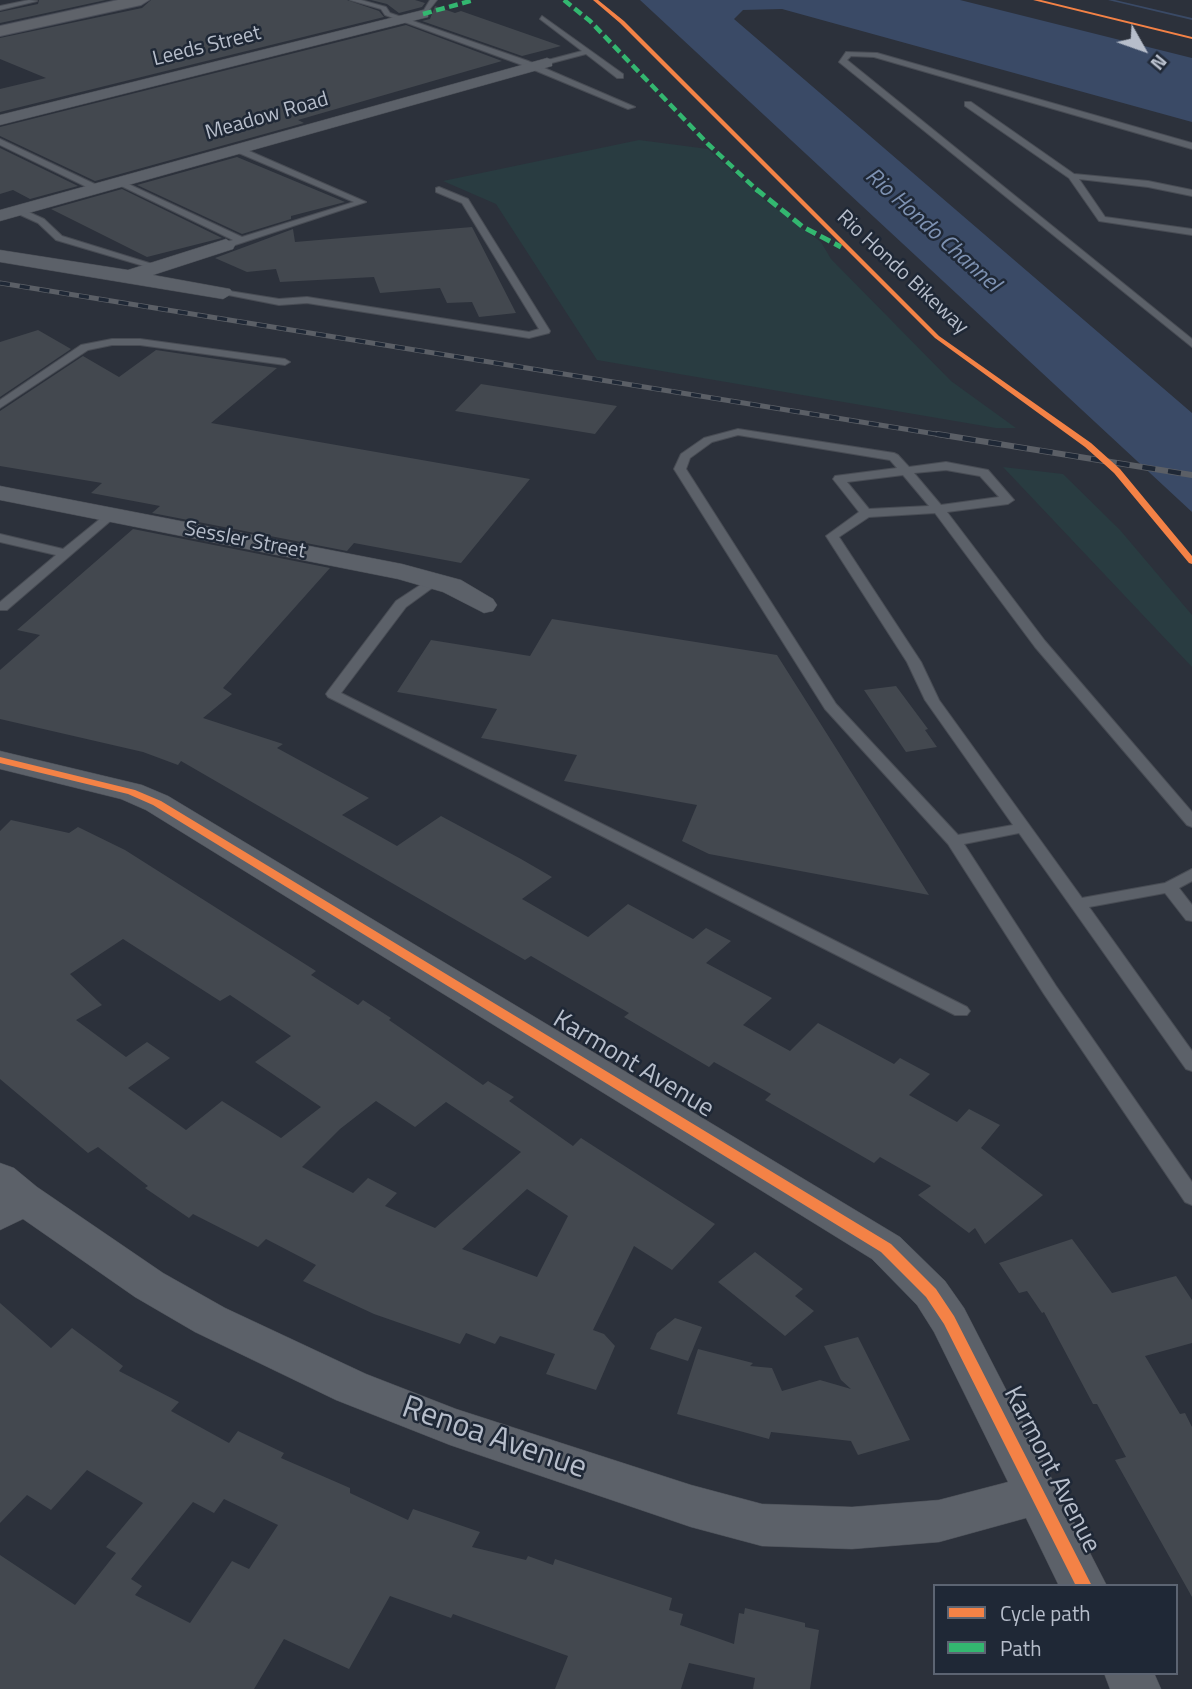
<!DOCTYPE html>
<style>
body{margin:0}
#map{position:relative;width:1192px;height:1689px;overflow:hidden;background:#2c313b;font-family:"Titillium Web",sans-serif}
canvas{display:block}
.legend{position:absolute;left:933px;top:1584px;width:245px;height:91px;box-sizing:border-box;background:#1f2836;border:2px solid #5c6472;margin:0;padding:9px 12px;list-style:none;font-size:21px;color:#b7becb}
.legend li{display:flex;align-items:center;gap:14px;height:35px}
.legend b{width:35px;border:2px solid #5c6472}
.north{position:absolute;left:1108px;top:14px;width:70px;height:70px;-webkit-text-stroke:5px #1f2836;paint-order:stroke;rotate:130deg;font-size:19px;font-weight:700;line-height:28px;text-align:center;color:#b7becb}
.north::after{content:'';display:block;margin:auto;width:24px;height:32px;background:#b7becb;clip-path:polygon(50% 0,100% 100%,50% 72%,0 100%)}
</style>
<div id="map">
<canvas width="1192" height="1689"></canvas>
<ul class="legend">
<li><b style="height:9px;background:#f48246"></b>Cycle path</li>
<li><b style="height:9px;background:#33b770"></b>Path</li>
</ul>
<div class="north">N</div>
</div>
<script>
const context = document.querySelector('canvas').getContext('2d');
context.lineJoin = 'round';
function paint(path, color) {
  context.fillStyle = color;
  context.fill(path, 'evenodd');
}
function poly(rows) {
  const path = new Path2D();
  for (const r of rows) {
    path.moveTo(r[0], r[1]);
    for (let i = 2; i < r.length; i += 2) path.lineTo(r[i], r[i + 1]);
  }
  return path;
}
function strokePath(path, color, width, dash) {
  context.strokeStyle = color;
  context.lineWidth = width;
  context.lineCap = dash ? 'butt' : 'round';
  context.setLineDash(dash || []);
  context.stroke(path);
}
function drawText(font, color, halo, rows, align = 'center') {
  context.font = font + ' "Titillium Web",sans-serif';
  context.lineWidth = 5;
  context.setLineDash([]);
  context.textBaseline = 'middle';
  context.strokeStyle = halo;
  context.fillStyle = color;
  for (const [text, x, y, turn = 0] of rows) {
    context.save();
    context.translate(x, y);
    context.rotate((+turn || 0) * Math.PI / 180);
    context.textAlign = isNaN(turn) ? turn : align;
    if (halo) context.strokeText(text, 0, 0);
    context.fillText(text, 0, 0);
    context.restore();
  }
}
const green = poly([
 [639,140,708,149,767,202,821,242,831,259,951,381,1016,428,996,428,597,360,496,204,443,181],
 [1003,467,1063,474,1120,530,1192,615,1192,667]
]);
const water = poly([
 [640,0,960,0,1192,58,1192,122,782,9,743,10,734,19,1192,413,1192,512]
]);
const stream = poly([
 [1108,0,1115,0,1192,18,1192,20,1108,0]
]);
const building = poly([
 [39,0,106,0,0,23,0,12,38,4],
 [151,0,347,0,379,11,384,17,0,112,0,89,46,78,0,59,0,38,142,8],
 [371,0,415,0,425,3,422,7,399,13,387,4],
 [435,6,455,13,461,11,561,46,522,56,422,21,430,19],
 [406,25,502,61,298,120,304,123,95,181,0,136,0,127],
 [0,148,78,186,30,199,13,190,0,194],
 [237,157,345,202,291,216,291,219,242,234,137,185],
 [122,189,222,238,147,257,51,209],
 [472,227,516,313,479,317,472,302,447,303,440,288,380,293,374,277,280,282,276,269,247,272,215,258,293,229,295,242],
 [38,330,71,349,0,397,0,342],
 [156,350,277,368,211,423,530,479,461,563,354,543,347,551,152,513,160,506,91,493,102,483,0,466,0,411,83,356,119,377],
 [481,384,617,406,595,434,455,411],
 [133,529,330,568,223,688,232,694,203,718,283,744,277,748,369,798,342,815,397,846,441,816,521,859,552,877,522,899,588,937,628,904,693,939,706,928,731,941,706,963,772,998,743,1025,790,1051,818,1023,894,1064,900,1058,930,1074,909,1095,957,1122,969,1109,1000,1125,981,1148,1043,1195,985,1244,975,1228,969,1233,918,1195,931,1186,880,1157,874,1163,765,1100,771,1094,714,1062,709,1067,624,1017,629,1013,531,956,525,960,181,761,178,765,143,752,0,719,0,670,40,635,17,630],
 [552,619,777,655,929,895,709,854,682,841,697,805,564,781,577,755,481,738,497,709,397,692,431,640,530,656],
 [896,686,928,729,925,730,937,747,906,752,864,690],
 [11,820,69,833,78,827,125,850,316,971,311,975,358,1005,363,1000,391,1018,389,1020,483,1085,488,1081,514,1097,509,1101,573,1146,581,1138,715,1224,672,1270,634,1246,593,1330,604,1334,615,1346,596,1390,546,1374,555,1354,500,1336,495,1344,466,1333,460,1344,374,1314,303,1281,316,1265,266,1239,258,1247,193,1214,189,1218,145,1188,148,1186,98,1147,88,1153,0,1079,0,831],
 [123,939,220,1001,230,995,291,1036,255,1062,321,1107,281,1138,222,1101,186,1130,128,1088,170,1058,147,1042,126,1057,76,1020,102,1005,70,974],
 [376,1101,415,1127,446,1102,521,1152,435,1228,385,1206,397,1193,368,1178,353,1193,302,1167,340,1129],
 [527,1189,568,1216,537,1277,462,1249],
 [1072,1239,1112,1293,1176,1276,1192,1300,1192,1343,1145,1356,1180,1414,1185,1413,1192,1427,1192,1597,1115,1460,1126,1457,1097,1404,1093,1404,1044,1312,1042,1313,1027,1291,1019,1293,999,1263],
 [755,1252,803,1289,795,1296,814,1311,785,1336,718,1282],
 [0,1303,51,1348,72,1328,123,1366,119,1371,179,1402,171,1411,229,1443,238,1431,284,1453,281,1458,350,1488,350,1493,408,1520,413,1509,480,1532,472,1547,526,1560,528,1556,553,1565,555,1559,672,1598,669,1610,683,1614,680,1625,734,1644,739,1613,744,1614,745,1608,805,1623,805,1627,819,1630,810,1689,753,1689,755,1678,689,1663,681,1689,555,1689,568,1656,453,1614,451,1618,390,1596,349,1669,284,1639,254,1689,0,1689,0,1555,75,1605,116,1553,106,1547,143,1503,87,1470,51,1510,27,1495,0,1523],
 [224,1499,278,1525,249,1569,232,1561,190,1623,135,1595,142,1586,131,1579,193,1502,214,1513],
 [675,1318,702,1327,688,1361,650,1349,657,1333],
 [858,1337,910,1440,858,1455,851,1441,771,1432,769,1439,677,1414,698,1349,753,1363,750,1366,772,1368,782,1391,820,1380,851,1389,841,1380,824,1346]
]);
const service = poly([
 [29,0,37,1,0,10,0,6,29,0],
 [350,0,361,0,386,7,390,13,528,61,635,107,628,109,522,65,385,15,381,9,350,0],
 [430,0,437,0,425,15,421,15,430,0],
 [542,16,623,74,623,78,617,78,586,54,544,65,544,61,582,51,540,19,542,16],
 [846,52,877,53,1192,143,1192,149,874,57,851,56,847,60,1192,339,1192,347,839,62,846,52],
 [965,102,971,102,1074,174,1148,181,1192,190,1192,196,1148,187,1079,179,1105,217,1192,229,1192,235,1099,221,1069,178,965,106,965,102],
 [0,139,101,187,102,189,95,191,0,145,0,139],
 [234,147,240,147,366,202,226,248,223,247,223,243,233,240,115,183,122,181,242,237,354,202,234,151,234,147],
 [439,187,468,199,550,331,549,333,529,338,307,303,279,305,218,293,223,290,279,299,307,297,529,332,539,329,462,203,436,192,436,188,439,187],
 [16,209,22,209,44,219,62,236,162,267,154,269,56,240,38,223,16,213,16,209],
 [112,339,140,339,285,359,290,362,285,365,140,345,112,345,88,350,0,408,0,400,81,345,112,339],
 [738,429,894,453,898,455,909,467,946,462,988,470,1014,500,1008,504,947,512,1045,641,1192,812,1192,827,1187,825,1035,647,935,513,869,517,839,537,921,662,939,700,1082,898,1165,883,1192,869,1192,881,1179,888,1192,905,1192,921,1186,920,1165,893,1089,907,1192,1051,1192,1071,1186,1069,1019,833,964,844,1056,986,1192,1182,1192,1205,1185,1202,1044,994,948,844,825,709,674,469,681,454,704,438,738,429],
 [738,435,890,460,897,468,835,476,833,479,859,512,826,536,907,662,925,700,1013,825,958,835,836,704,686,469,690,458,712,442,738,435],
 [946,470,980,476,999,497,941,505,914,473,946,470],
 [903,475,929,506,869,509,847,482,903,475],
 [111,510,117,514,115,517,7,610,0,610,0,602,56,555,0,542,0,534,63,549,111,510],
 [434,576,440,580,439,583,406,607,341,693,967,1007,970,1011,967,1015,955,1015,328,697,326,694,328,691,396,601,434,576]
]);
const minor = poly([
 [423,10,428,11,428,17,0,125,0,115,423,10],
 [547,58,552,60,552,66,0,221,0,210,547,58],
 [226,239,235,245,233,249,153,275,230,289,233,293,223,299,0,262,0,250,128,270,226,239],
 [0,486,402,564,461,580,493,599,497,605,493,611,484,613,443,592,398,579,0,500,0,486],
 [0,751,142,785,168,796,900,1237,945,1281,964,1308,1107,1586,1059,1586,1026,1518,939,1542,852,1549,762,1546,691,1527,450,1445,336,1400,195,1332,135,1297,23,1219,0,1230,0,1163,14,1168,37,1187,163,1273,225,1308,366,1374,456,1409,691,1485,762,1504,852,1507,939,1500,1008,1482,934,1332,917,1305,872,1259,146,810,121,799,0,769,0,751],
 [1104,1673,1154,1673,1161,1689,1110,1689,1104,1673]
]);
const primary = poly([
 [118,0,149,0,141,5,0,36,0,26,118,0]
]);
const railFar1 = poly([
 [0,283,948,436]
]);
const rail = poly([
 [937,434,1192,475]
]);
const quietFar1 = poly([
 [564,0,590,21,708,144,758,191],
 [423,14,474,0]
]);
const quiet = poly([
 [756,189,803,227,841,247]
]);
const cycleway = poly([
 [593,0,598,0,624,21,939,336,1091,443,1120,469,1192,556,1192,564,1189,563,1114,473,1085,447,935,338,620,23,593,0],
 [1033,0,1041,0,1192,37,1192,39,1033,0],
 [0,757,135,790,161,801,891,1244,936,1289,954,1316,1092,1586,1076,1586,944,1324,926,1297,881,1252,153,805,128,794,0,763,0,757]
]);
const farStreetnames = [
 ["Leeds Street",207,47,-14],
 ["Meadow Road",267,117,-16],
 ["Rio Hondo Bikeway",902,273,43],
 ["Sessler Street",245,541,11]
];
const farWaternames = [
 ["Rio Hondo Channel",932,231,42]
];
const streetNames = [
 ["Karmont Avenue",633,1065,31],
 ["Karmont Avenue",1051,1470,63]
];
const nearStreetnames = [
 ["Renoa Avenue",494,1439,19]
];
paint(green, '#293c41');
paint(water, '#3a4a66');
paint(stream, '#3a4a66');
paint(building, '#43484f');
strokePath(service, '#484c54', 2);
strokePath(minor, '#484c54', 1);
strokePath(primary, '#4a4e58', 2);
paint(service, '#5c6169');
paint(minor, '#5c6169');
paint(primary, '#5f636a');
strokePath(railFar1, '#5b5f66', 5);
strokePath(rail, '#5b5f66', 6);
strokePath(railFar1, '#1f2836', 3.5, [10]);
strokePath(rail, '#1f2836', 4.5, [13]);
strokePath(quietFar1, '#33b770', 4.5, [9, 4.5]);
strokePath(quiet, '#33b770', 5, [11, 5]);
paint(cycleway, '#f48246');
drawText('21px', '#b7becb', '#1f2836', farStreetnames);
drawText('italic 23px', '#7e92b2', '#1f2836', farWaternames);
drawText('26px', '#b7becb', '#1f2836', streetNames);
drawText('32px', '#b7becb', '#1f2836', nearStreetnames);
</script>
